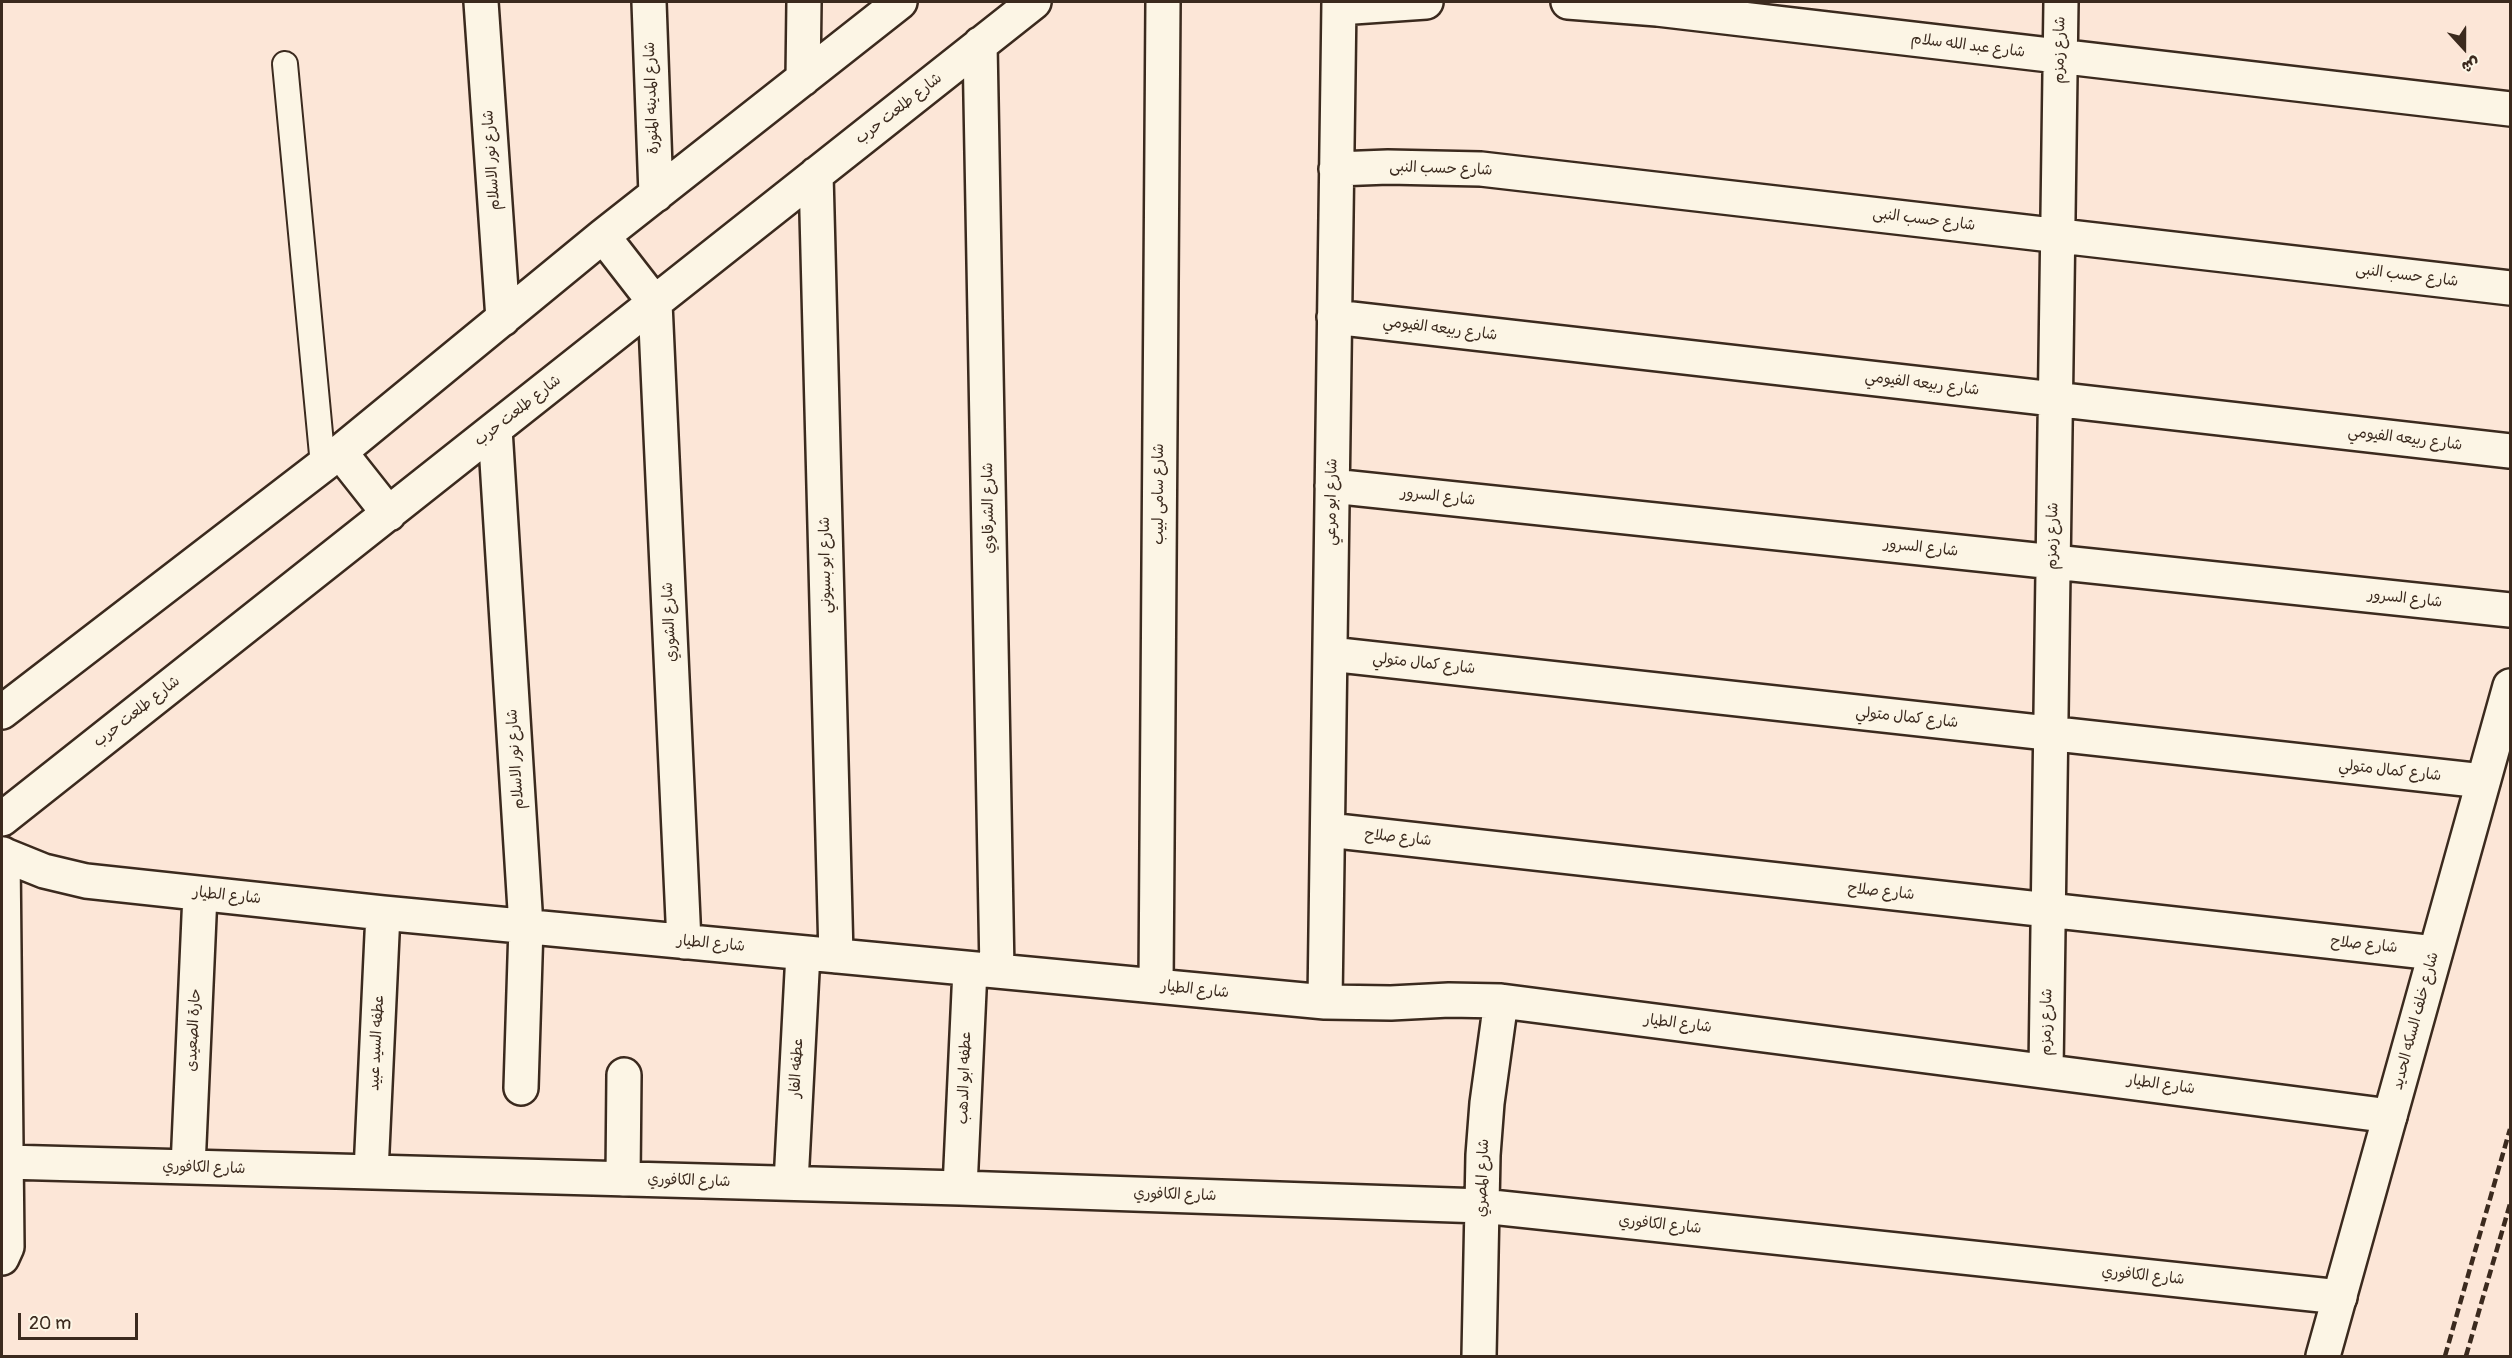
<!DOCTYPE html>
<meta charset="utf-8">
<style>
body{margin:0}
#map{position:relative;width:2512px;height:1358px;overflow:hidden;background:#fce6d7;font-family:Pangolin,"Playpen Sans Arabic",sans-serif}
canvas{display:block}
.frame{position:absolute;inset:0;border:3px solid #3b2a1e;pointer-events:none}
.north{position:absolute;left:2434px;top:18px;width:60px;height:60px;-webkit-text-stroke:4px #fcf5e5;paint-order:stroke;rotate:159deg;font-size:16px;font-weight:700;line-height:24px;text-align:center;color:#3b2a1e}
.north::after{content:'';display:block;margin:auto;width:21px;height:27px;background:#3b2a1e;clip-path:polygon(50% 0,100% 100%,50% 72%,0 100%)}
.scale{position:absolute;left:18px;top:1313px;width:120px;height:27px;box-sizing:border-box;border:3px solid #3b2a1e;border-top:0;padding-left:8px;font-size:18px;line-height:21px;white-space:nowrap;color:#3b2a1e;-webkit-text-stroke:4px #fcf5e5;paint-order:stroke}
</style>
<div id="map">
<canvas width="2512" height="1358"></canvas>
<div class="frame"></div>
<div class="north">ش</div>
<div class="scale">20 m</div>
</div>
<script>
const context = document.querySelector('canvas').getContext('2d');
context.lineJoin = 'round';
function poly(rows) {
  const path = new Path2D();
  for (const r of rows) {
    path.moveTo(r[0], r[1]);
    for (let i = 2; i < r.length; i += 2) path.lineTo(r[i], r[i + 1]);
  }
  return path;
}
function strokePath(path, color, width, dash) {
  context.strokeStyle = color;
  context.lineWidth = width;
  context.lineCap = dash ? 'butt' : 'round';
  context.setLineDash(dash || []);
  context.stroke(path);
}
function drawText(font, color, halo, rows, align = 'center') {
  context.font = font + ' Pangolin,"Playpen Sans Arabic",sans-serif';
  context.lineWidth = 6;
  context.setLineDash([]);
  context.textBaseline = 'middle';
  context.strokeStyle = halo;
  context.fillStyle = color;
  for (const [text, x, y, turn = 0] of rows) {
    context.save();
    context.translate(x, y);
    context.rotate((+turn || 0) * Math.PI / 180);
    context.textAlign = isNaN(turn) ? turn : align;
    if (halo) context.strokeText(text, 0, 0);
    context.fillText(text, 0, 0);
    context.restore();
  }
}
const service = poly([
 [285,64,323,465]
]);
const minor = poly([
 [481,2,503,319],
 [649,2,656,195],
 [1568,2,1657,9,2510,109],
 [1339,8,1426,2],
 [980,44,997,971],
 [803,79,804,2],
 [1336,169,1388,167,1481,169,2510,288],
 [816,174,836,956],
 [603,236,655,303,684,942],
 [1334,317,2510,451],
 [495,429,526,926,521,1088],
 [340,452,389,514],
 [1332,486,2510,610],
 [1330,654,2483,781],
 [2,712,340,452,603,236,900,2],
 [2,819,1034,2],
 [1328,830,2435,953],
 [2,854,44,871,86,881,383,913,1325,1002,1391,1003,1449,1000,1501,1001,2390,1116],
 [1156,986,1163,2],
 [1325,1002,1339,2],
 [2046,1070,2061,2],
 [6,1162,960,1188,1482,1206,2340,1297],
 [188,1167,200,894],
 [371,1172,383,913],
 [623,1179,624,1075],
 [791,1183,803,953],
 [960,1188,970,969],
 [2,1258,7,1247,3,854],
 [1479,1356,1483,1155,1487,1103,1501,1001]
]);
const tertiary = poly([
 [2323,1356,2510,686]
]);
const rail = poly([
 [2445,1356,2510,1129],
 [2466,1356,2510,1204]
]);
const streetNames = [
 ["شارع عبد الله سلام",1968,46,7],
 ["شارع زمزم",2060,50,-89],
 ["شارع المدينه المنورة",652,98,-92],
 ["شارع طلعت حرب",899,109,-38],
 ["شارع نور الاسلام",492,160,-94],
 ["شارع حسب النبى",1441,169,2],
 ["شارع حسب النبى",1924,220,7],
 ["شارع حسب النبى",2407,276,7],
 ["شارع ربيعه الفيومي",1440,329,7],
 ["شارع ربيعه الفيومي",1922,384,7],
 ["شارع طلعت حرب",518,411,-38],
 ["شارع ربيعه الفيومي",2405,439,7],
 ["شارع سامى لبيب",1159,494,-90],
 ["شارع السرور",1438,497,6],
 ["شارع ابو مرعي",1332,502,-89],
 ["شارع الشرقاوي",989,508,-91],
 ["شارع زمزم",2053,536,-89],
 ["شارع السرور",1921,548,6],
 ["شارع ابو بسيوني",826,565,-91],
 ["شارع السرور",2405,599,6],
 ["شارع الشوري",670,622,-93],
 ["شارع كمال متولي",1424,664,6],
 ["شارع طلعت حرب",137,712,-38],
 ["شارع كمال متولي",1907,718,6],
 ["شارع نور الاسلام",516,759,-94],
 ["شارع كمال متولي",2390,771,6],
 ["شارع صلاح",1398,838,6],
 ["شارع صلاح",1881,892,6],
 ["شارع الطيار",227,896,6],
 ["شارع الطيار",711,944,5],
 ["شارع صلاح",2364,945,6],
 ["شارع الطيار",1195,990,6],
 ["شارع خلف السكه الحديد",2416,1021,-75],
 ["شارع زمزم",2047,1022,-89],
 ["شارع الطيار",1678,1024,7],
 ["حارة الصعيدى",194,1030,-87],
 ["عطفه السيد عبيد",377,1043,-87],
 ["عطفه الفار",797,1068,-87],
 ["عطفه ابو الدهب",965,1078,-88],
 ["شارع الطيار",2161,1085,8],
 ["شارع الكافوري",204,1168,2],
 ["شارع المصري",1483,1178,-88],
 ["شارع الكافوري",689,1181,2],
 ["شارع الكافوري",1175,1195,2],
 ["شارع الكافوري",1660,1225,6],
 ["شارع الكافوري",2143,1276,6]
];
strokePath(service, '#3b2a1e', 28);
strokePath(minor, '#3b2a1e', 38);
strokePath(tertiary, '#3b2a1e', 38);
strokePath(service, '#fcf5e5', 24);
strokePath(minor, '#fcf5e5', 33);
strokePath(tertiary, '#fcf5e5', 33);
strokePath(rail, '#3b2a1e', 4.5, [9, 4.5]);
drawText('15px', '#3b2a1e', '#fcf5e5', streetNames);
</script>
